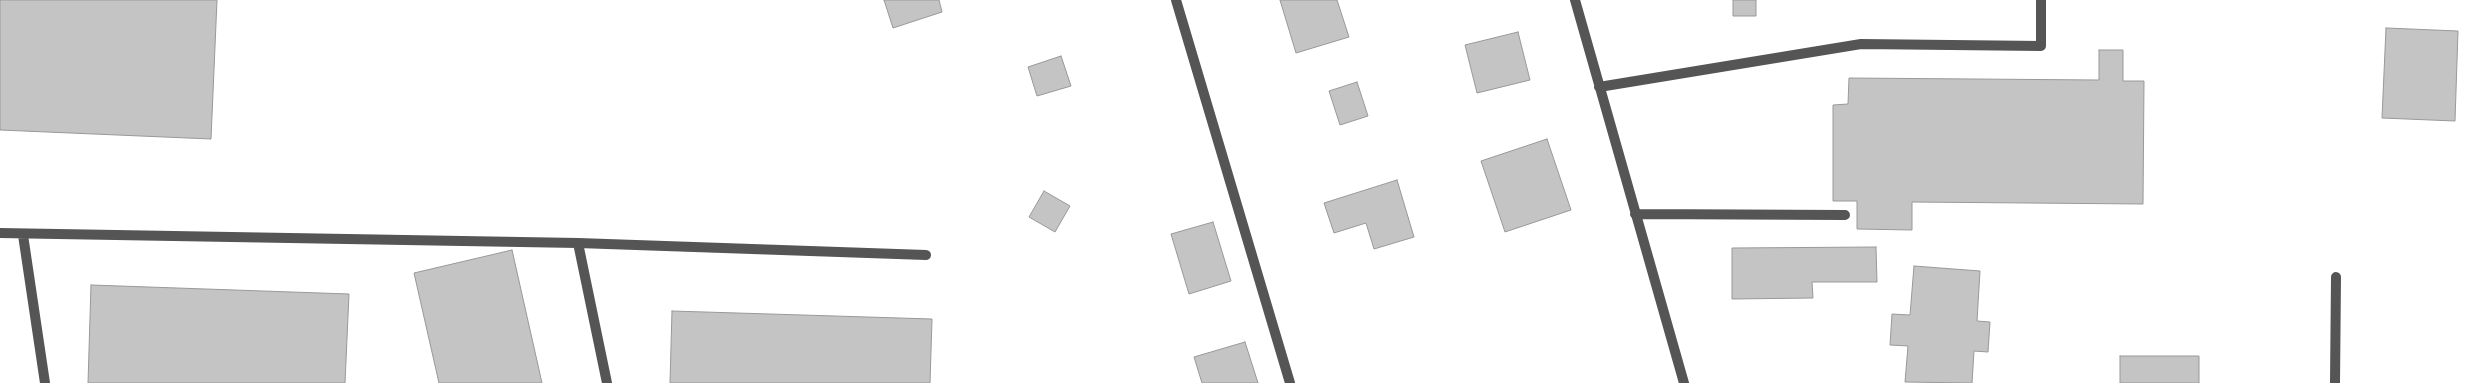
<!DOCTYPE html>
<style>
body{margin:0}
canvas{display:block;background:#fff}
</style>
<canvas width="2474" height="383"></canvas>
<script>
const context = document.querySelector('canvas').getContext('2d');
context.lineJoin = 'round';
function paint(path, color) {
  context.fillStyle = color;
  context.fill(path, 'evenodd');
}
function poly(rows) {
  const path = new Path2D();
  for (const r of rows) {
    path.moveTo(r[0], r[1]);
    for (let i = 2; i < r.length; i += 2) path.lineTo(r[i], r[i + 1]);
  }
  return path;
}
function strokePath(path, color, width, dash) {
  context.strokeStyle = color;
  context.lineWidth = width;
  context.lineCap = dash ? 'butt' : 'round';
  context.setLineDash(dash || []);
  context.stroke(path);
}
const building = poly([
 [0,0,217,0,211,139,0,130,0,0],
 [884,0,939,0,942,12,893,28,884,0],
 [1280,0,1337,0,1349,37,1296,53,1280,0],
 [1733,0,1756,0,1756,16,1733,16,1733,0],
 [2386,28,2458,31,2455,121,2382,118,2386,28],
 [1518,32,1530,80,1477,93,1465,45,1518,32],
 [2099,50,2123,50,2123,81,2144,81,2143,204,1912,202,1912,230,1857,229,1857,201,1833,201,1833,105,1848,104,1849,78,2099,80,2099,50],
 [1061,56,1071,86,1037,96,1028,67,1061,56],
 [1357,82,1368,116,1340,125,1329,91,1357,82],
 [1547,139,1571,210,1505,232,1481,161,1547,139],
 [1397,180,1414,237,1374,249,1366,223,1334,233,1324,203,1397,180],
 [1044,191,1070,206,1055,232,1029,217,1044,191],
 [1213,222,1231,281,1189,294,1171,234,1213,222],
 [1876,247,1877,282,1812,282,1813,298,1732,299,1732,248,1876,247],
 [512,250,542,383,439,383,414,273,512,250],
 [1914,266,1980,271,1977,321,1990,322,1988,352,1974,351,1972,383,1905,382,1908,346,1890,345,1892,314,1910,315,1914,266],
 [91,285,349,294,345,383,88,383,91,285],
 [672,311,932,319,930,383,670,383,672,311],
 [1245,342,1258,383,1202,383,1194,357,1245,342],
 [2120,356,2199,356,2199,383,2120,383,2120,356]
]);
const minor = poly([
 [1176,0,1290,383],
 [1575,0,1684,383],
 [1599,87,1861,44,2041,46,2041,0],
 [1635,214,1845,215],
 [0,233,578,243,926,255],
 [23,235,45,383],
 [578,243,607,383],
 [2335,383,2336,277]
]);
paint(building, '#c4c4c4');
strokePath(building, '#999', 1);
strokePath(minor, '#555', 10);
</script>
